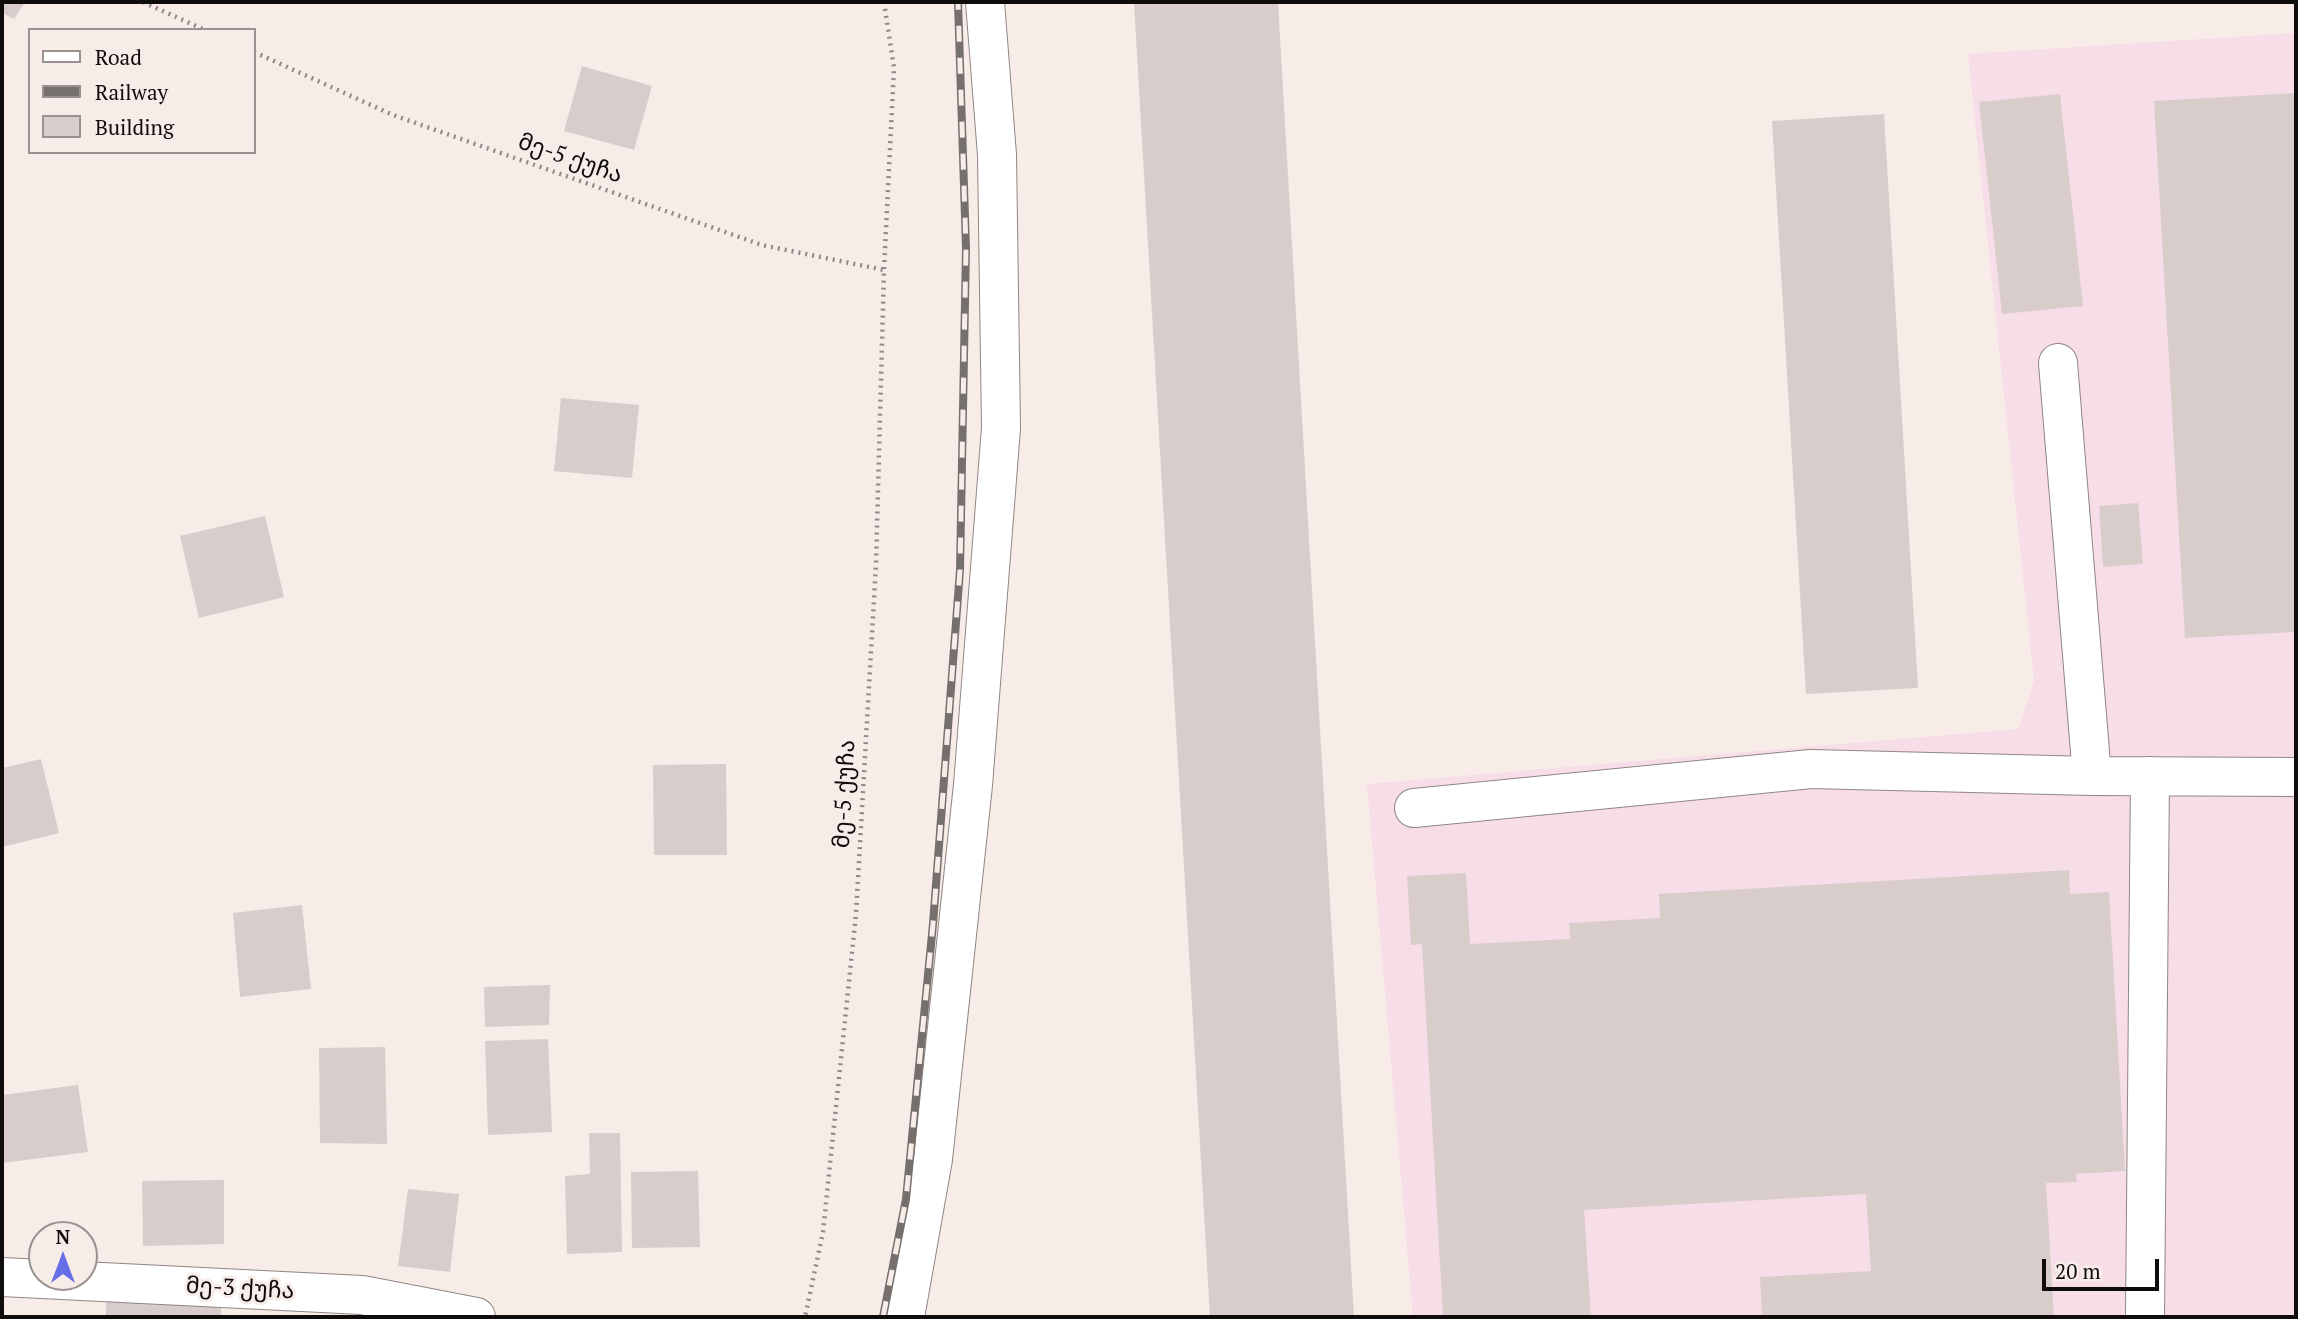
<!DOCTYPE html>
<meta charset="utf-8">
<style>
body{margin:0}
#map{position:relative;width:2298px;height:1319px;overflow:hidden;background:#f7ece8;font-family:"PT Serif",serif}
canvas{display:block}
.frame{position:absolute;inset:0;border:4px solid #0f0c0b;pointer-events:none}
.legend{position:absolute;left:28px;top:28px;width:228px;height:126px;box-sizing:border-box;background:#f7ece8;border:2px solid #9a9290;margin:0;padding:9px 12px;list-style:none;font-size:21px;color:#0f0c0b}
.legend li{display:flex;align-items:center;gap:14px;height:35px}
.legend b{width:35px;border:2px solid #9a9290}
.north{position:absolute;left:28px;top:1221px;width:70px;height:70px;box-sizing:border-box;background:#f7ece8;border:2px solid #9a9290;border-radius:50%;rotate:0deg;font-size:19px;font-weight:700;line-height:28px;text-align:center;color:#0f0c0b}
.north::after{content:'';display:block;margin:auto;width:24px;height:32px;background:#666de6;clip-path:polygon(50% 0,100% 100%,50% 72%,0 100%)}
.scale{position:absolute;left:2042px;top:1259px;width:117px;height:32px;box-sizing:border-box;border:4px solid #0f0c0b;border-top:0;padding-left:9px;font-size:21px;line-height:24px;white-space:nowrap;color:#0f0c0b;-webkit-text-stroke:5px #f7ece8;paint-order:stroke}
</style>
<div id="map">
<canvas width="2298" height="1319"></canvas>
<div class="frame"></div>
<ul class="legend">
<li><b style="height:9px;background:#fff"></b>Road</li>
<li><b style="height:9px;background:#76706d"></b>Railway</li>
<li><b style="height:19px;background:#d9cdcc"></b>Building</li>
</ul>
<div class="north">N</div>
<div class="scale">20 m</div>
</div>
<script>
const context = document.querySelector('canvas').getContext('2d');
context.lineJoin = 'round';
function paint(path, color) {
  context.fillStyle = color;
  context.fill(path, 'evenodd');
}
function poly(rows) {
  const path = new Path2D();
  for (const r of rows) {
    path.moveTo(r[0], r[1]);
    for (let i = 2; i < r.length; i += 2) path.lineTo(r[i], r[i + 1]);
  }
  return path;
}
function strokePath(path, color, width, dash) {
  context.strokeStyle = color;
  context.lineWidth = width;
  context.lineCap = dash ? 'butt' : 'round';
  context.setLineDash(dash || []);
  context.stroke(path);
}
function drawText(font, color, halo, rows, align = 'center') {
  context.font = font + ' "PT Serif","Noto Sans Georgian",serif';
  context.lineWidth = 6;
  context.setLineDash([]);
  context.textBaseline = 'middle';
  context.strokeStyle = halo;
  context.fillStyle = color;
  for (const [text, x, y, turn = 0] of rows) {
    context.save();
    context.translate(x, y);
    context.rotate((+turn || 0) * Math.PI / 180);
    context.textAlign = isNaN(turn) ? turn : align;
    if (halo) context.strokeText(text, 0, 0);
    context.fillText(text, 0, 0);
    context.restore();
  }
}
const industrial = poly([
 [2296,33,2296,1317,1413,1317,1367,784,2018,729,2034,681,1968,54]
]);
const building = poly([
 [2,2,25,2,14,19,2,13],
 [1134,2,1278,2,1354,1317,1210,1317],
 [582,66,652,86,634,150,564,131],
 [2296,93,2296,632,2185,638,2154,101],
 [2060,94,2083,306,2002,314,1979,102],
 [1884,114,1918,688,1806,694,1772,121],
 [561,398,639,405,632,478,554,471],
 [2138,503,2143,564,2103,567,2099,506],
 [265,516,284,597,199,618,180,536],
 [41,759,59,833,2,847,2,768],
 [726,764,727,855,654,855,653,765],
 [2069,870,2070,894,2109,892,2125,1171,2076,1174,2077,1182,2046,1183,2054,1317,1762,1317,1760,1277,1871,1271,1866,1194,1584,1210,1591,1317,1443,1317,1422,944,1411,945,1407,876,1466,873,1470,944,1570,939,1569,923,1660,918,1659,894],
 [302,905,311,989,240,997,233,913],
 [550,985,549,1025,485,1027,484,987],
 [548,1039,552,1132,488,1135,485,1041],
 [385,1047,387,1144,320,1143,319,1048],
 [78,1085,88,1152,2,1163,2,1095],
 [589,1133,620,1133,622,1252,567,1254,565,1176,590,1174],
 [698,1171,700,1247,632,1248,631,1172],
 [224,1180,224,1244,143,1246,142,1181],
 [408,1189,459,1194,450,1272,398,1266],
 [106,1300,221,1304,221,1317,106,1317]
]);
const path = poly([
 [143,2,205,30],
 [884,2,894,68,884,270],
 [254,52,393,115,762,245,884,270,876,564,856,914,823,1232,805,1317]
]);
const minor = poly([
 [2058,363,2092,776,2296,777],
 [1414,808,1811,769,2092,776],
 [2,1277,362,1295,476,1317],
 [905,1317,933,1159,973,785,1001,428,997,155,985,2],
 [2145,1317,2150,776]
]);
const rail = poly([
 [883,1317,906,1199,933,924,960,570,966,248,958,2]
]);
const streetNames = [
 ["მე-5 ქუჩა",570,159,19],
 ["მე-5 ქუჩა",845,794,-87],
 ["მე-3 ქუჩა",240,1289,3]
];
paint(industrial, '#f6dde7');
paint(building, '#d9cdcc');
strokePath(minor, '#908783', 40);
strokePath(path, '#908986', 4.5, [2, 5]);
strokePath(minor, '#fff', 38);
strokePath(rail, '#76706d', 8);
strokePath(rail, '#f7ece8', 5, [16]);
drawText('23px', '#0f0c0b', '#f7ece8', streetNames);
</script>
